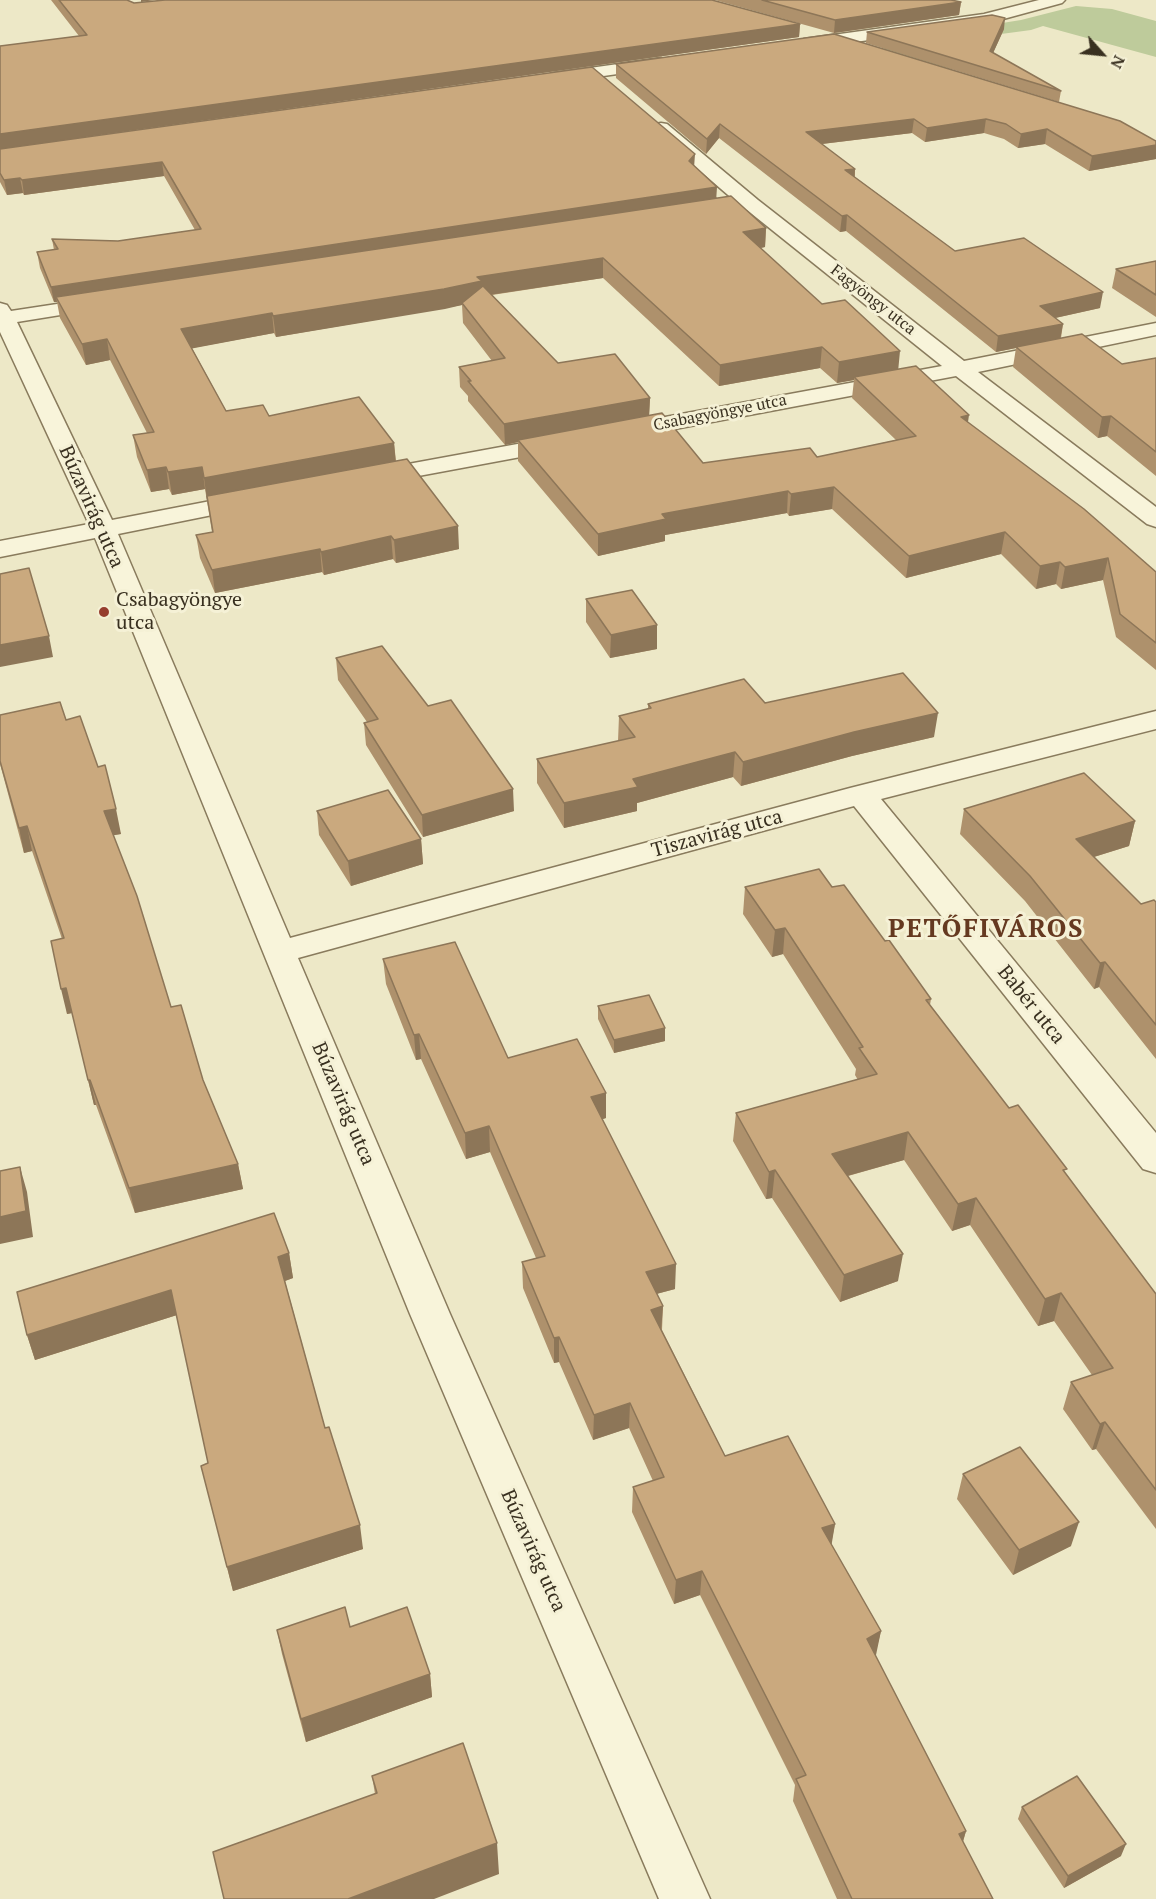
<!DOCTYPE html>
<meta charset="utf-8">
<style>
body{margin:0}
#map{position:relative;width:1156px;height:1899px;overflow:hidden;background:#ede8c7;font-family:"PT Serif",serif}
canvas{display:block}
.north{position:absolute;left:1072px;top:24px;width:60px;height:60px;-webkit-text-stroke:4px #f5f1d6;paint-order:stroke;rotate:117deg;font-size:16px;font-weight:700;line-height:24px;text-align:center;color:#393020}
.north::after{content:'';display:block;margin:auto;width:21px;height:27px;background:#393020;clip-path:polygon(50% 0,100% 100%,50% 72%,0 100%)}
</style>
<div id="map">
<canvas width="1156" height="1899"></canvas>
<div class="north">N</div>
</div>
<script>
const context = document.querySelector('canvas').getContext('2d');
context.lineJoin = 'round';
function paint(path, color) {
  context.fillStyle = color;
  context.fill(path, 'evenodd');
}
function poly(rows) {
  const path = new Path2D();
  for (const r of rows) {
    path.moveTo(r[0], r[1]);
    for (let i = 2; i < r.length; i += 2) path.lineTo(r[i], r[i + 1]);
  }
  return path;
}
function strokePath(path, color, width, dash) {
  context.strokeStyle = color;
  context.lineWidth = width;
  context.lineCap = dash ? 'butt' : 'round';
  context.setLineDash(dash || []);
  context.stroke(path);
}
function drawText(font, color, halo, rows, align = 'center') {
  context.font = font + ' "PT Serif",serif';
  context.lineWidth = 6;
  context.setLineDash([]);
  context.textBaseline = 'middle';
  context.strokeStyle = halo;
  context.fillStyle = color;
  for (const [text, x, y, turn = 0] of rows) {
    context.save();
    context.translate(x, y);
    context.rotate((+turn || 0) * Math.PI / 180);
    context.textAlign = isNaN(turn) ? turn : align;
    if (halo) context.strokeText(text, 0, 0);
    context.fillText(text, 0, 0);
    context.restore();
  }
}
const green = poly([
 [1076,6,1112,9,1156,21,1156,57,1043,26,1031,30,904,47,958,66,947,70,885,50,881,45,908,38,1021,20]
]);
const minor = poly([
 [1039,0,1065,0,1062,3,985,24,804,49,796,44,804,39,984,14,1039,0],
 [661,58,669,63,667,67,554,83,546,78,554,73,661,58],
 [661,123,667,124,758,200,964,361,1156,323,1156,335,978,372,1156,507,1156,527,1147,524,956,376,627,438,619,436,615,431,619,426,627,424,942,366,747,210,696,218,689,216,686,212,689,208,735,201,655,132,652,128,655,124,661,123],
 [103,297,110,299,113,303,110,307,17,322,112,520,252,493,261,495,264,500,261,505,252,507,118,534,290,938,850,788,1156,711,1156,729,881,799,1156,1133,1156,1173,1143,1169,854,806,298,958,450,1314,710,1899,659,1899,410,1314,95,538,0,557,0,541,89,524,0,332,0,303,7,305,11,311,103,297],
 [561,436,569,438,573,443,569,448,370,485,361,483,358,478,361,473,370,471,561,436]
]);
const wall = poly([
 [51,0,127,0,134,3,800,24,799,37,84,137,694,166,717,198,766,228,765,247,760,248,822,304,898,369,968,422,1156,572,1156,670,1116,637,1103,580,1061,589,1056,584,1036,589,1001,554,906,578,832,509,789,516,787,513,665,535,665,541,598,556,518,461,518,442,505,445,468,401,468,396,460,387,459,367,492,361,463,323,462,305,276,337,274,333,192,348,226,411,269,416,394,443,396,461,459,549,396,563,393,559,324,575,322,572,215,593,200,558,196,535,212,532,205,489,172,495,169,489,151,492,137,457,133,435,147,433,110,360,86,365,60,318,57,302,54,302,40,268,37,252,54,250,52,239,118,241,195,230,164,176,24,195,23,193,7,195,0,182,0,46,79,36],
 [603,278,719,386,820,368,837,383,854,380,852,398,896,440,817,457,703,463,649,415,650,398,558,363,492,295],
 [715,0,951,0,961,2,959,15,834,33],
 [1004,29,993,53,1061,91,1059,102,866,43,867,32],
 [616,64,1156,141,1156,159,1089,171,1045,144,1018,148,1004,139,984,133,925,142,912,133,822,144,855,169,855,177,955,251,1100,308,1055,318,1063,324,1061,338,1122,364,1156,358,1156,476,1107,436,1098,438,1013,367,1016,348,996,352,846,231,840,232,719,138,706,154,616,78],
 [1156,261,1156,317,1112,288,1116,269],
 [586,599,657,649,610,658,586,622],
 [336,658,428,706,514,811,423,837,366,745,364,723,367,722,338,680],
 [765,703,934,737,852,756,741,786,733,777,637,803,637,811,564,828,537,783,537,759,618,741,619,716,648,709,648,704],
 [0,715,66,720,121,834,113,835,171,1007,203,1080,238,1164,243,1189,135,1213,96,1105,94,1105,72,1013,67,1014,62,939,32,851,24,853,0,764],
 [964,809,1135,821,1129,846,1094,857,1141,904,1156,902,1156,1059,1099,987,1094,989,1025,901,960,834],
 [317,811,421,839,423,864,351,886,319,835],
 [745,887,832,887,885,941,931,999,930,1005,1009,1108,1066,1174,1156,1294,1156,1529,1096,1449,1092,1450,1063,1409,1071,1382,1092,1375,1054,1321,1038,1326,970,1225,952,1231,904,1160,848,1176,898,1281,840,1302,772,1198,766,1199,733,1141,736,1113,858,1080,855,1075,856,1069,783,954,772,957,743,914],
 [383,959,508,1058,606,1093,606,1118,602,1119,675,1289,656,1294,663,1306,662,1330,725,1456,835,1524,831,1544,881,1631,875,1655,966,1831,963,1842,993,1899,837,1899,793,1801,795,1785,700,1595,674,1604,632,1512,633,1487,653,1481,629,1428,593,1440,559,1362,554,1363,523,1288,522,1262,536,1258,490,1152,466,1159,421,1059,416,1060,386,984],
 [598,1006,665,1041,614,1053,598,1019],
 [289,1253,293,1278,285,1281,325,1428,363,1549,233,1591,201,1466,208,1463,177,1315,35,1360,27,1335],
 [963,1474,1071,1546,1013,1575,957,1499],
 [350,1627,430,1674,432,1697,306,1742,282,1654,277,1630],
 [372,1776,499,1874,375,1794],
 [1022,1807,1121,1856,1064,1888,1018,1819]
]);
const shadedWall = poly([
 [141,0,155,0,141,2],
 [961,2,959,15,834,33,835,20],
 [1005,18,1004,29,989,62,990,51],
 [800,24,799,37,0,149,0,134],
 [914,119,912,133,805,146,806,132],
 [986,119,984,133,925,142,927,128],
 [720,124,719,138,706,154,707,139],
 [1047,129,1045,144,1018,148,1021,134],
 [1156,145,1156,159,1089,171,1092,156],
 [695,154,694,168,689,161],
 [162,162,164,176,24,195,22,180],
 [855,169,854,183,845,170],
 [20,178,23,193,7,195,4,180],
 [717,187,716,202,56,297,57,302,54,302,51,287],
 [847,215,846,231,840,232,842,216],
 [766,228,765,247,742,252,743,232],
 [603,258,603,278,482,296,462,303,462,305,445,309,276,337,273,316,477,277],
 [1103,292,1100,308,1037,322,1040,306],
 [272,313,274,333,184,350,181,329],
 [1063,324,1060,340,1016,347,1016,348,996,352,998,336],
 [107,339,110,360,86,365,82,344],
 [822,347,820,368,719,386,720,365],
 [900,351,898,372,854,377,854,380,837,383,839,362],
 [650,398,649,418,518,440,518,442,505,445,504,424],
 [969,415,966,436,961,417],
 [1111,416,1107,436,1098,438,1102,417],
 [394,443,396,465,207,500,204,478],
 [166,467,169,489,151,492,147,470],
 [202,467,205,489,172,495,168,472],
 [834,487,832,509,789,516,791,494],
 [788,491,787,513,665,535,665,541,598,556,598,534,662,514],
 [458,526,459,549,396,563,394,540],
 [1005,532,1001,554,906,578,909,556],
 [391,536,393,559,324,575,321,552],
 [320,549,322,572,215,593,212,570],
 [1108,558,1103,580,1061,589,1065,567],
 [1060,562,1056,584,1036,589,1040,566],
 [657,625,657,649,610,658,611,635],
 [49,636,53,657,0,667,0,645],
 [938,713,934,737,852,756,741,786,743,762,854,732],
 [735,752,733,777,637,803,637,811,564,828,564,803,633,779],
 [513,789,514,811,423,837,422,815],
 [116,809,121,834,109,836,104,811],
 [1135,821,1129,846,1071,864,1076,839],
 [27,826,32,851,24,853,19,828],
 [421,839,423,864,351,886,348,861],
 [785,928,783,954,772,957,775,930],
 [1105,962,1099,987,1094,989,1100,963],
 [66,988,72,1013,67,1014,61,989],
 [665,1028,665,1041,614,1053,614,1040],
 [419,1034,421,1059,416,1060,414,1035],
 [88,1080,90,1080,96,1105,94,1105],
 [606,1093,606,1118,591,1123,591,1097],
 [489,1126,490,1152,466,1159,465,1133],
 [908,1132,904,1160,829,1181,832,1154],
 [238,1164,243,1189,135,1213,129,1188],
 [20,1167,27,1192,33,1237,0,1244,0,1217],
 [775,1170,772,1198,766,1199,769,1172],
 [976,1198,970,1225,952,1231,958,1204],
 [289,1253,293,1278,282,1282,278,1257],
 [903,1254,898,1281,840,1302,844,1275],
 [676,1264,675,1289,645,1297,646,1272],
 [171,1290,177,1315,35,1360,27,1335],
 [1061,1293,1054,1321,1038,1326,1045,1299],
 [663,1306,661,1332,651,1310],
 [559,1337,559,1362,554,1363,554,1338],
 [630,1403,629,1428,593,1440,594,1415],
 [1105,1422,1096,1449,1092,1450,1100,1424],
 [1079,1522,1071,1546,1013,1575,1019,1550],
 [835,1524,831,1548,822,1528],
 [360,1525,363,1549,233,1591,227,1567],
 [702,1571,700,1595,674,1604,676,1580],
 [881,1631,876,1655,862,1663,867,1639],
 [430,1674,432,1697,306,1742,301,1719],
 [966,1831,959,1854,959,1834],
 [497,1843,499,1874,434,1899,348,1899],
 [1126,1844,1121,1856,1064,1888,1068,1876]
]);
const building = poly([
 [59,0,127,0,134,3,165,0,712,0,800,24,0,134,0,46,87,35,59,0],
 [762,0,951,0,961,2,835,20,762,0],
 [992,15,1005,18,990,51,1061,91,867,32,992,15],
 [834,34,1120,121,1156,141,1156,145,1092,156,1047,129,1021,134,1006,124,986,119,927,128,914,119,806,132,855,169,845,170,955,251,1024,238,1103,292,1040,306,1063,324,998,336,847,215,842,216,720,124,707,139,616,64,834,34],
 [592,67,695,154,689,161,717,187,51,287,37,252,58,249,52,239,118,241,201,229,162,162,22,180,20,178,4,180,0,173,0,149,592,67],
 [731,196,766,228,743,232,822,304,845,300,900,351,839,362,822,347,720,365,603,258,477,277,482,281,444,289,273,316,272,313,181,329,226,411,263,405,269,416,359,397,394,443,204,478,202,467,168,472,166,467,147,470,133,435,154,432,107,339,82,344,56,297,731,196],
 [1156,261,1156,295,1116,269,1156,261],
 [483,286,558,363,615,354,650,398,504,424,468,381,471,381,459,367,505,358,462,303,483,286],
 [1082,334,1122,364,1156,358,1156,452,1111,416,1102,417,1016,347,1082,334],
 [916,366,969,415,961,417,1084,509,1156,572,1156,643,1120,614,1108,558,1065,567,1060,562,1040,566,1005,532,909,556,834,487,791,494,788,491,662,514,666,519,598,534,518,440,662,413,703,463,810,448,817,457,916,436,854,377,916,366],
 [407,459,458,526,394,540,391,536,321,552,320,549,212,570,196,535,213,532,207,496,407,459],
 [29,568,49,636,0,645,0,574,29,568],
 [632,590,657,625,611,635,586,599,632,590],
 [382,646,428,706,451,700,513,789,422,815,364,723,378,719,336,658,382,646],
 [903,673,938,713,854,732,743,762,735,752,633,779,638,787,564,803,537,759,635,737,619,716,651,708,648,704,744,679,765,703,903,673],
 [60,702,66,720,80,716,98,767,105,765,116,809,104,811,137,896,171,1007,181,1005,203,1080,238,1164,129,1188,90,1080,88,1080,66,988,61,989,51,941,64,938,27,826,19,828,0,761,0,715,60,702],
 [1084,773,1135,821,1076,839,1141,904,1154,900,1156,902,1156,1025,1105,962,1100,963,1030,876,964,809,1084,773],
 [388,790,421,839,348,861,317,811,388,790],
 [819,869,832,887,844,885,885,941,889,940,931,999,926,1000,1009,1108,1018,1105,1067,1169,1063,1170,1156,1294,1156,1490,1105,1422,1100,1424,1071,1382,1113,1368,1061,1293,1045,1299,976,1198,958,1204,908,1132,832,1154,903,1254,844,1275,775,1170,769,1172,736,1113,877,1074,859,1048,863,1047,785,928,775,930,745,887,819,869],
 [455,942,508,1058,577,1039,606,1093,591,1097,676,1264,646,1272,663,1306,651,1310,725,1456,788,1436,835,1524,822,1528,881,1631,867,1639,966,1831,959,1834,993,1899,852,1899,796,1779,806,1775,702,1571,676,1580,633,1487,664,1477,630,1403,594,1415,559,1337,554,1338,522,1262,545,1256,489,1126,465,1133,419,1034,414,1035,383,959,455,942],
 [649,995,665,1028,614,1040,598,1006,649,995],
 [20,1167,26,1211,0,1217,0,1171,20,1167],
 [274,1213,289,1253,278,1257,325,1428,329,1427,360,1525,227,1567,201,1466,208,1463,171,1290,27,1335,17,1292,274,1213],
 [1020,1447,1079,1522,1019,1550,963,1474,1020,1447],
 [345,1607,350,1627,407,1607,430,1674,301,1719,277,1630,345,1607],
 [463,1743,497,1843,348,1899,224,1899,213,1852,377,1793,372,1776,463,1743],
 [1077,1776,1126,1844,1068,1876,1022,1807,1077,1776]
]);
const markers = [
 [104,612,6,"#963e2e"]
];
const farStreetnames = [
 ["Fagyöngy utca",873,300,38],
 ["Csabagyöngye utca",720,413,-11]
];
const streetNames = [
 ["Búzavirág utca",91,507,66],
 ["Tiszavirág utca",717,834,-15],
 ["Babér utca",1031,1005,51],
 ["Búzavirág utca",343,1104,67],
 ["Búzavirág utca",533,1551,66]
];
const poiNames = [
 ["Csabagyöngye",116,600],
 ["utca",116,623]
];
const districtNames = [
 ["PETŐFIVÁROS",986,930]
];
paint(green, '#becb9b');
strokePath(minor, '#897b5d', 3);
paint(minor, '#f8f4da');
paint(wall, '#ae916c');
paint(shadedWall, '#8d7658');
paint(building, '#caa97e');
strokePath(building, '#8d7658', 1.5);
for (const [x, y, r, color] of markers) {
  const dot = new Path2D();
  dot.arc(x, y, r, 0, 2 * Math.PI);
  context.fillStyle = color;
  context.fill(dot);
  strokePath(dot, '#f5f1d6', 2);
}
drawText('16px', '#393020', '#f5f1d6', farStreetnames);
drawText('20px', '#393020', '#f5f1d6', streetNames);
drawText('20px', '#393020', '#f5f1d6', poiNames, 'left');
context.letterSpacing = '1.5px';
drawText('bold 26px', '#653920', '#f5f1d6', districtNames);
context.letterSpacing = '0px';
</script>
